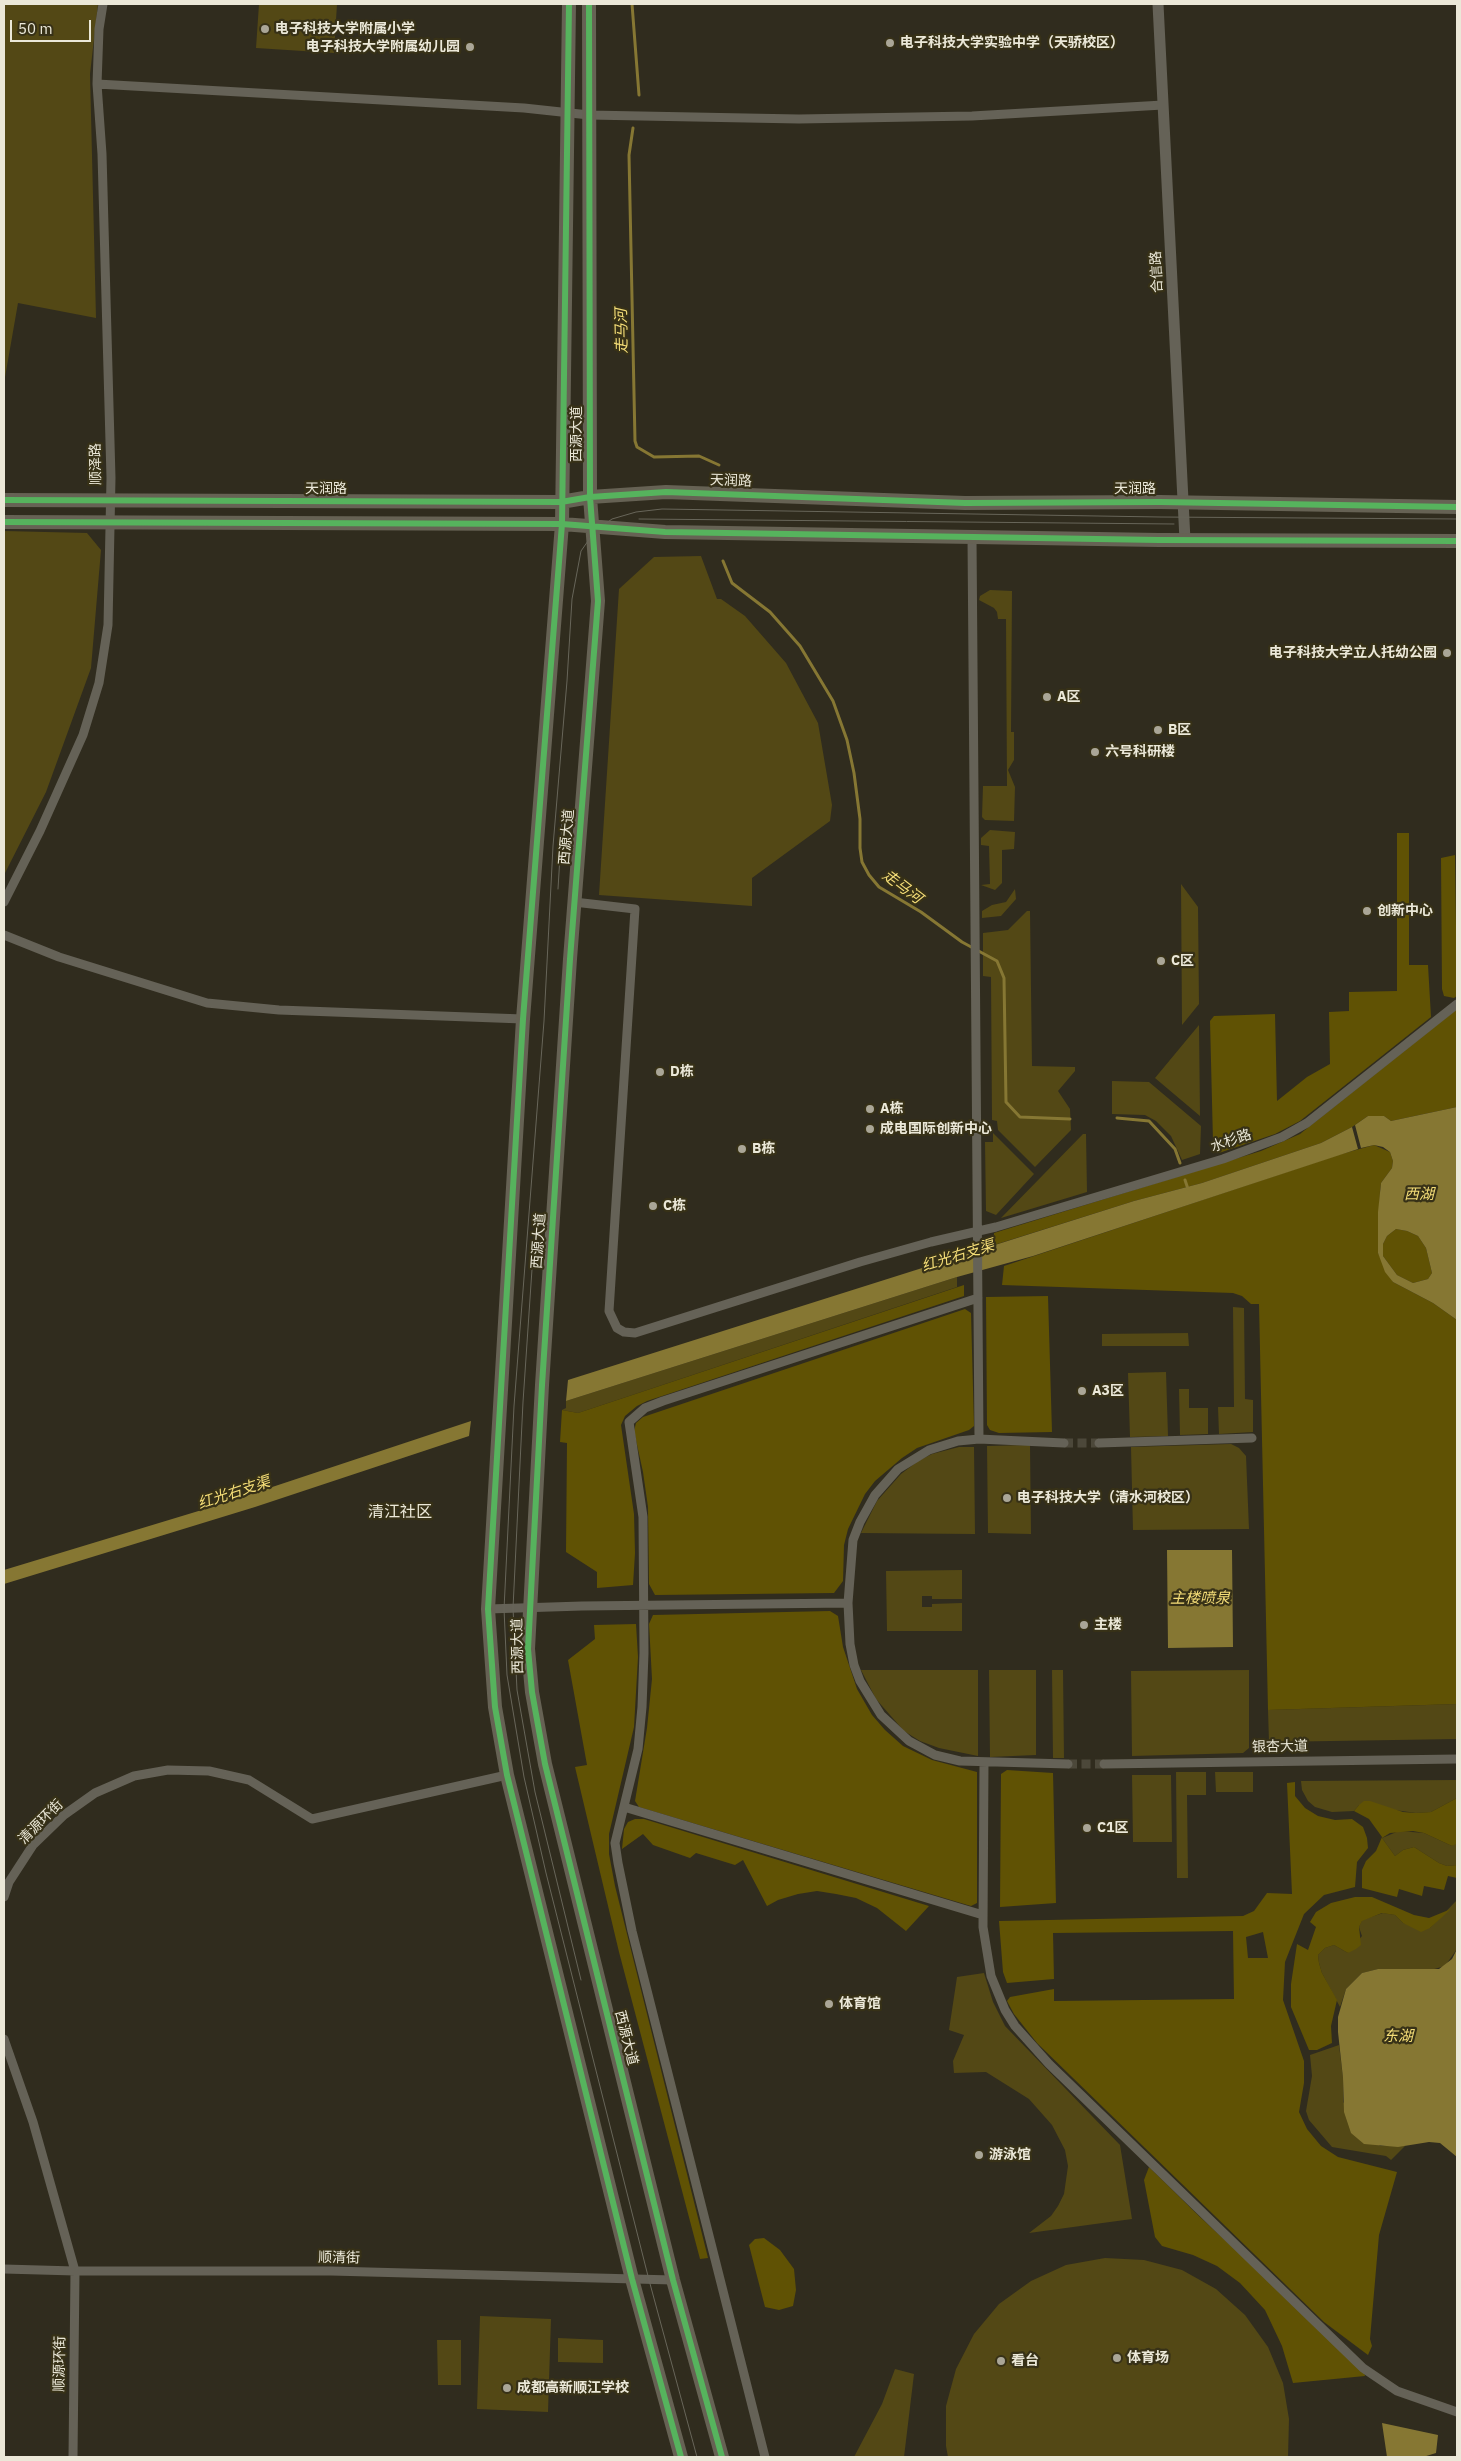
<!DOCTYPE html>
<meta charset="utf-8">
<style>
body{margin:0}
#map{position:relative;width:1461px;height:2461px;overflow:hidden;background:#302c1e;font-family:"IBM Plex Sans",sans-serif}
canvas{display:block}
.frame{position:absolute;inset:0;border:5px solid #ebe8d8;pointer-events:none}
.scale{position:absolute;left:10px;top:20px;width:81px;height:22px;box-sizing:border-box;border:2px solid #ebe8d8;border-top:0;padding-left:6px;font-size:15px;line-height:18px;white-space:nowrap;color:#ebe8d8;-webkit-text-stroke:4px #373117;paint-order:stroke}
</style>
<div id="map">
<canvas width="1461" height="2461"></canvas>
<div class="frame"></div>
<div class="scale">50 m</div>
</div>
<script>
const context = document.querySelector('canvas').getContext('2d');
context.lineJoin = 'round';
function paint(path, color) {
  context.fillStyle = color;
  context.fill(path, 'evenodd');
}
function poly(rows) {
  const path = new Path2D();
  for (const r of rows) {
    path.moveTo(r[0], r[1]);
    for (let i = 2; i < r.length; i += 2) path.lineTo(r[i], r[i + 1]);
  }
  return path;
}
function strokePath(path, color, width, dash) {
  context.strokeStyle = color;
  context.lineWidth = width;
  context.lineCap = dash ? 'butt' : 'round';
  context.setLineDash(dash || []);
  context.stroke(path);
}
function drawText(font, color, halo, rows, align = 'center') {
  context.font = font + ' "IBM Plex Sans","Noto Sans SC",sans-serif';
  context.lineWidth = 4.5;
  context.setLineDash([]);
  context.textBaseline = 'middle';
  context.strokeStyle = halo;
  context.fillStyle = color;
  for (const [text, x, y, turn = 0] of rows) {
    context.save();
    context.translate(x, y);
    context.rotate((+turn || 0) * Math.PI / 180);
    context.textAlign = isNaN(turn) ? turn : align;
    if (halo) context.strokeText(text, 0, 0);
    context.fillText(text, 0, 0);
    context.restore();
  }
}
const green = poly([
 [4,4,98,4,90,74,96,318,18,303,4,383],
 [259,4,337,4,334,53,256,48],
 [4,531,87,533,101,550,91,668,46,792,4,875],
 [701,556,717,599,721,599,745,616,786,663,818,723,832,805,830,821,752,878,752,906,599,895,619,589,654,557],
 [990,590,1012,591,1011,732,1014,732,1014,760,1008,770,1015,787,1014,821,985,820,982,817,983,786,1007,786,1006,619,998,619,997,612,994,608,979,600,980,596],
 [990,830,1015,832,1014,849,1002,850,1002,883,995,890,981,885,990,884,989,846,981,845,981,838],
 [1181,884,1198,907,1199,1004,1182,1025],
 [1015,889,1016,899,1001,916,982,918,982,911,992,905,1006,902],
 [1027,911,1030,911,1032,1066,1075,1067,1075,1071,1058,1091,1070,1109,1071,1130,1035,1167,998,1130,997,1121,992,1120,991,977,983,976,983,933,1008,930],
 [1199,1025,1200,1116,1155,1078],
 [1112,1081,1149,1082,1201,1126,1200,1154,1182,1160,1171,1136,1156,1121,1145,1115,1112,1114],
 [993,1133,1034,1174,996,1215,986,1211,985,1142,993,1142],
 [1083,1134,1086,1134,1087,1192,1001,1218],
 [957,1277,957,1287,578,1413,562,1410,566,1408,566,1401],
 [1233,1307,1244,1308,1245,1399,1253,1400,1253,1432,1219,1434,1218,1407,1234,1407],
 [1188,1333,1189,1346,1102,1346,1102,1334],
 [1166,1372,1168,1436,1130,1437,1128,1373],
 [1179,1389,1189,1389,1189,1408,1208,1408,1208,1434,1180,1435],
 [1231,1444,1239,1448,1246,1456,1249,1529,1133,1530,1131,1447],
 [1030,1445,1031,1534,988,1533,987,1446],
 [959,1447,974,1447,975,1534,861,1533,877,1501,901,1474,918,1461,932,1454],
 [962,1570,962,1599,932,1599,932,1596,922,1596,922,1607,932,1607,932,1604,962,1603,962,1631,887,1631,886,1571],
 [861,1670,978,1670,978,1756,939,1748,920,1741,904,1731,876,1699],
 [989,1670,1036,1670,1036,1755,990,1757],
 [1052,1670,1063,1670,1064,1758,1053,1758],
 [1249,1670,1249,1748,1243,1753,1132,1756,1131,1671],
 [1457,1704,1457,1739,1269,1742,1268,1710],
 [1176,1772,1206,1772,1206,1795,1187,1795,1188,1878,1177,1878],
 [1215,1772,1253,1772,1253,1792,1216,1792],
 [1132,1775,1171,1775,1172,1842,1133,1842],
 [1457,1780,1457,1798,1431,1812,1416,1813,1359,1805,1354,1811,1332,1812,1315,1807,1308,1801,1302,1790,1301,1781],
 [1399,1831,1424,1833,1452,1846,1457,1842,1457,1865,1447,1866,1439,1863,1414,1847,1403,1850,1395,1856,1382,1838],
 [1457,1900,1457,1949,1445,1966,1431,1970,1378,1969,1362,1973,1346,1989,1340,2007,1322,1973,1319,1963,1318,1955,1325,1948,1334,1945,1348,1953,1362,1936,1359,1927,1362,1920,1383,1913,1395,1915,1403,1923,1430,1928],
 [984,1973,993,2002,1005,2026,1120,2145,1132,2219,1029,2233,1051,2216,1058,2206,1064,2194,1068,2166,1065,2150,1052,2125,1029,2099,986,2072,954,2073,953,2061,964,2035,949,2030,957,1977],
 [1339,2045,1343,2078,1343,2102,1380,2146,1405,2146,1391,2160,1386,2156,1332,2147,1309,2120,1306,2111,1312,2076,1310,2055],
 [1105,2258,1144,2260,1182,2270,1216,2289,1245,2315,1268,2347,1283,2383,1289,2419,1288,2457,948,2457,946,2446,946,2406,956,2369,974,2334,999,2304,1031,2281,1066,2265],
 [480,2316,551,2319,548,2412,477,2409],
 [558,2338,603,2340,603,2363,558,2362],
 [437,2340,461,2340,461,2385,438,2385],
 [895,2369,914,2374,904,2457,854,2457,882,2404]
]);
const forest = poly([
 [1397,833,1409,833,1409,965,1428,965,1431,1017,1300,1121,1275,1134,1219,1153,1213,1142,1210,1021,1214,1016,1275,1014,1277,1101,1307,1077,1330,1064,1329,1012,1349,1011,1349,992,1397,991],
 [1455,855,1457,996,1454,998,1444,996,1442,989,1441,858],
 [1457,1009,1457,1107,1391,1121,1384,1116,1368,1116,1352,1127,1321,1143,1202,1183,1134,1201,994,1245,994,1233,1261,1151,1300,1134],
 [1374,1145,1390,1152,1393,1161,1392,1168,1381,1183,1380,1191,1378,1253,1393,1282,1433,1303,1457,1320,1457,1704,1268,1710,1259,1304,1251,1304,1242,1296,1233,1293,1002,1285,1004,1266,1338,1155],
 [1396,1229,1407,1231,1418,1236,1426,1248,1432,1273,1428,1279,1413,1283,1397,1275,1383,1256,1383,1244,1387,1236],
 [964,1285,964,1296,647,1401,637,1406,625,1416,621,1425,634,1514,635,1553,633,1585,597,1588,597,1572,566,1552,567,1443,560,1442,562,1410,578,1413],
 [1048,1296,1052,1432,999,1433,990,1430,987,1425,986,1297],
 [965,1309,971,1313,974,1426,969,1430,917,1448,902,1458,875,1481,865,1494,848,1529,844,1545,843,1581,834,1593,655,1595,649,1584,648,1507,643,1472,634,1431,636,1423,643,1417],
 [830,1611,838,1616,843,1647,857,1689,872,1715,885,1730,903,1746,932,1760,977,1772,977,1903,971,1906,639,1807,635,1801,647,1728,652,1679,649,1624,653,1615],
 [636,1624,638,1657,634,1727,609,1834,609,1854,615,1886,708,2258,700,2259,619,1952,575,1767,587,1765,568,1660,595,1639,594,1625],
 [1007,1770,1053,1773,1056,1903,1000,1907,1001,1774],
 [1295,1782,1295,1796,1305,1808,1318,1816,1335,1820,1352,1819,1363,1827,1367,1838,1368,1848,1357,1862,1355,1887,1324,1895,1304,1914,1285,1962,1283,2000,1304,2061,1304,2083,1299,2112,1307,2129,1321,2146,1338,2157,1397,2172,1379,2235,1370,2339,1372,2346,1368,2355,1324,2322,1037,2043,1014,2014,1007,2001,1010,1997,1054,1989,1054,2001,1234,1999,1233,1931,1053,1933,1054,1979,1007,1983,1003,1972,999,1921,1243,1916,1254,1911,1267,1893,1292,1894,1287,1783],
 [1263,1932,1268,1958,1248,1958,1246,1937],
 [1457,1798,1456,1844,1452,1846,1424,1833,1413,1831,1390,1833,1382,1838,1395,1856,1403,1850,1414,1847,1439,1863,1447,1866,1457,1865,1457,1878,1448,1876,1444,1890,1424,1886,1422,1896,1399,1889,1397,1897,1362,1888,1362,1870,1366,1861,1376,1851,1382,1837,1369,1819,1354,1811,1359,1805,1364,1801,1370,1801,1403,1812,1416,1813,1431,1812],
 [635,1819,644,1819,929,1906,906,1931,877,1908,856,1898,836,1894,817,1891,798,1894,778,1900,767,1906,743,1860,735,1865,696,1853,690,1858,653,1845,643,1834,622,1849,624,1829,628,1822],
 [1355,1897,1372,1897,1414,1915,1429,1918,1451,1909,1430,1928,1421,1932,1403,1923,1395,1915,1382,1913,1362,1921,1359,1927,1361,1945,1356,1949,1348,1953,1334,1945,1325,1948,1318,1955,1319,1963,1322,1973,1337,2000,1331,2026,1332,2043,1317,2050,1309,2050,1291,2007,1291,1984,1297,1944,1308,1950,1316,1927,1310,1922,1316,1912,1331,1903],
 [1149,2167,1200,2217,1363,2368,1365,2376,1293,2383,1282,2346,1265,2310,1240,2283,1217,2266,1193,2255,1162,2246,1155,2237,1144,2180],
 [764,2238,780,2250,794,2269,796,2290,793,2306,779,2310,765,2307,749,2245,755,2239]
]);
const water = poly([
 [1457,1107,1457,1320,1433,1303,1393,1282,1385,1272,1378,1253,1378,1212,1381,1183,1392,1168,1393,1161,1390,1152,1383,1147,1374,1145,1361,1148,1355,1125,1368,1116,1384,1116,1391,1121],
 [1396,1229,1407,1231,1418,1236,1426,1248,1432,1273,1428,1279,1413,1283,1397,1275,1383,1256,1383,1244,1387,1236],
 [1352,1127,1358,1149,1033,1256,957,1277,566,1401,568,1380,1134,1201,1202,1183,1321,1143],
 [471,1421,469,1436,255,1507,4,1584,4,1570,215,1506],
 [1167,1550,1232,1550,1233,1647,1168,1648],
 [1457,1949,1457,2157,1440,2143,1429,2142,1398,2147,1364,2144,1351,2133,1344,2112,1343,2078,1338,2032,1338,2017,1346,1989,1362,1973,1378,1969,1439,1969,1452,1959],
 [1382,2423,1438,2435,1436,2453,1423,2457,1387,2457]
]);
const stream = poly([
 [632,4,639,95],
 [633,128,629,155,635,441,637,447,654,457,699,456,719,465],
 [723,561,732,583,770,612,800,646,833,701,847,740,854,773,860,819,860,848,862,862,869,875,879,887,921,912,962,942,997,961,1004,978,1006,1102,1020,1117,1070,1119],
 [1117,1118,1149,1121,1175,1149,1180,1163],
 [1185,1180,1188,1189]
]);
const minorTunnel = poly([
 [1064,1443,1099,1443],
 [1068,1764,1104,1764]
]);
const minor = poly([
 [97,84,524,108,589,115,799,119,972,116,1163,105],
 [972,537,979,1439],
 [4,902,40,831,83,735,99,683,108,625,111,478,102,154,97,84,99,29,103,4],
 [574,902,635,909,609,1311,617,1328,624,1332,635,1333,860,1262,931,1242,996,1227,1223,1159,1282,1137,1307,1123,1457,1004],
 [4,935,59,957,207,1003,279,1010,523,1019],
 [1064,1443,979,1439,958,1441,929,1450,898,1469,875,1495,860,1522,853,1540,848,1603,850,1644,854,1665,860,1681,881,1715,909,1741,935,1755,960,1761,1068,1764],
 [1099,1443,1252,1438],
 [488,1609,582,1606,848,1603],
 [984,1763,983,1927,991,1976,1005,2010,1015,2026,1049,2064,1363,2368,1397,2391,1457,2412],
 [1104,1764,1457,1759],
 [624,1807,983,1915],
 [4,1897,9,1882,33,1845,64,1815,95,1793,134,1776,168,1770,209,1771,249,1780,312,1819,507,1775],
 [4,2039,33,2122,75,2271,73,2457],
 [4,2269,75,2271,331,2271,673,2280],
 [765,2457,632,1931,618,1863,615,1843,638,1749,642,1707,644,1653,643,1517,629,1422,645,1408,663,1401,978,1298]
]);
const tertiary = poly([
 [1158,4,1185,540]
]);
const primary = poly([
 [569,4,562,524,523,1019,488,1609,495,1707,507,1775,632,2279,681,2457],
 [589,4,590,497,598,601,570,959,542,1385,528,1649,532,1692,545,1764,673,2280,722,2457],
 [4,500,561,502,590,497,666,492,965,503,1160,502,1457,507],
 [4,522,562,524,665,532,1159,540,1457,541]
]);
const tram = poly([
 [639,519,1174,524],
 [558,889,562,824],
 [535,1225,523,1402,513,1608,517,1690,535,1792,581,1980],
 [697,2457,649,2280,546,1873,524,1777,507,1675,504,1609,514,1406,544,1021,553,846,567,681,572,599,581,551,595,531,612,519,636,512,662,509,1160,517,1457,519]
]);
const cycleway = poly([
 [569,4,562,524,523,1019,488,1609,495,1707,507,1775,632,2279,681,2457],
 [589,4,590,497,598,601,570,959,542,1385,528,1649,532,1692,545,1764,673,2280,722,2457],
 [4,500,561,502,590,497,666,492,965,503,1160,502,1457,507],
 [4,522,562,524,665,532,1159,540,1457,541]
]);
const markers = [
 [265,29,5,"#aaa697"],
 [890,43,5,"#aaa697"],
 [470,47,5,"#aaa697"],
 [1447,653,5,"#aaa697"],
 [1047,697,5,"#aaa697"],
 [1158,730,5,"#aaa697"],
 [1095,752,5,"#aaa697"],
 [1367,911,5,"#aaa697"],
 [1161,961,5,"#aaa697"],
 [660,1072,5,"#aaa697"],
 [870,1109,5,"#aaa697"],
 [870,1129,5,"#aaa697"],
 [742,1149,5,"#aaa697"],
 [653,1206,5,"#aaa697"],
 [1082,1391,5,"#aaa697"],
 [1007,1498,5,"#aaa697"],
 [1084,1625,5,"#aaa697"],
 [1087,1828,5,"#aaa697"],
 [829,2004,5,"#aaa697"],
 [979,2155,5,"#aaa697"],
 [1117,2358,5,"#aaa697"],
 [1001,2361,5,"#aaa697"],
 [507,2388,5,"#aaa697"]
];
const poiNames = [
 ["电子科技大学附属小学",275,29],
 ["电子科技大学实验中学（天骄校区）",900,43],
 ["电子科技大学附属幼儿园",460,47,"right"],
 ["电子科技大学立人托幼公园",1437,653,"right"],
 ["A区",1057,697],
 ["B区",1168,730],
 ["六号科研楼",1105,752],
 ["创新中心",1377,911],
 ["C区",1171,961],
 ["D栋",670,1072],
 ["A栋",880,1109],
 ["成电国际创新中心",880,1129],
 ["B栋",752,1149],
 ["C栋",663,1206],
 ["A3区",1092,1391],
 ["电子科技大学（清水河校区）",1017,1498],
 ["主楼",1094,1625],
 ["C1区",1097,1828],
 ["体育馆",839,2004],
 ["游泳馆",989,2155],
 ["体育场",1127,2358],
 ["看台",1011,2361],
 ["成都高新顺江学校",517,2388]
];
const streetNames = [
 ["合信路",1157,272,-93],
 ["西源大道",577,434,-90],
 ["顺泽路",96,464,-91],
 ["天润路",731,481,2],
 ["天润路",326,489],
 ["天润路",1135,489],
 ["西源大道",567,837,-85],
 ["水杉路",1231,1141,-19],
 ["西源大道",539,1241,-86],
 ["西源大道",518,1646,-91],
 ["银杏大道",1280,1747,-1],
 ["清源环街",41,1822,-45],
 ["西源大道",626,2038,76],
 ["顺清街",339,2258,1],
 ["顺源环街",60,2364,-89]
];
const waterNames = [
 ["走马河",622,331,-91],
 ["走马河",902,887,37],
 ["西湖",1419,1195],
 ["红光右支渠",958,1256,-17],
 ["红光右支渠",234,1493,-18],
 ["主楼喷泉",1200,1599],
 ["东湖",1398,2037]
];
const quarterNames = [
 ["清江社区",400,1512]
];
paint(green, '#534815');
paint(forest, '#605204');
paint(water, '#867733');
strokePath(stream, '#867733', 3);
strokePath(minorTunnel, '#4c483a', 9, [9, 4.5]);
strokePath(minor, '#656257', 9);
strokePath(tertiary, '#656257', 11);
strokePath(primary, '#666254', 14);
strokePath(tram, '#68665a', 1);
strokePath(cycleway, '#56b35d', 6);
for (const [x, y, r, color] of markers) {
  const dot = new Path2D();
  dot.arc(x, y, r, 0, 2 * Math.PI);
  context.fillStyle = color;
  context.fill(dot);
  strokePath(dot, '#373117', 2);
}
drawText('bold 14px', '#ebe8d8', '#373117', poiNames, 'left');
drawText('14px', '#ebe8d8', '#373117', streetNames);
drawText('italic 15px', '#f4dd77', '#373117', waterNames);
drawText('16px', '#ebe8d8', '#373117', quarterNames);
</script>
